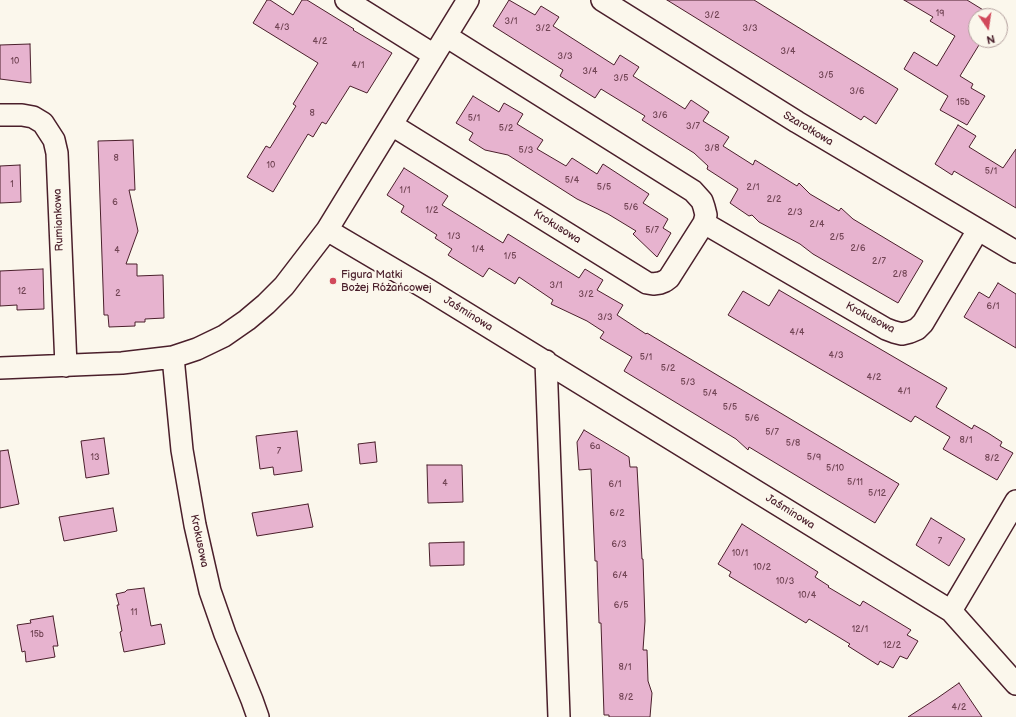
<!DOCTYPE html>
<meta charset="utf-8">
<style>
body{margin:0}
#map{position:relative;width:1016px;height:717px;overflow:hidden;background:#fbf7ec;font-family:"Balsamiq Sans",sans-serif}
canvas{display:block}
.north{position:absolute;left:968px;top:8px;width:40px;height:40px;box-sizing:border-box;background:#fbf7ec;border:1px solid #b4a19f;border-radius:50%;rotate:167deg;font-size:11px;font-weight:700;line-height:16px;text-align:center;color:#4a1f2b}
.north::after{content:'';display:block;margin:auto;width:14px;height:18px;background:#d1495b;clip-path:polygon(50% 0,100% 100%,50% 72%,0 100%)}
</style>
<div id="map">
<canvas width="1016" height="717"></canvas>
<div class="north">N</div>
</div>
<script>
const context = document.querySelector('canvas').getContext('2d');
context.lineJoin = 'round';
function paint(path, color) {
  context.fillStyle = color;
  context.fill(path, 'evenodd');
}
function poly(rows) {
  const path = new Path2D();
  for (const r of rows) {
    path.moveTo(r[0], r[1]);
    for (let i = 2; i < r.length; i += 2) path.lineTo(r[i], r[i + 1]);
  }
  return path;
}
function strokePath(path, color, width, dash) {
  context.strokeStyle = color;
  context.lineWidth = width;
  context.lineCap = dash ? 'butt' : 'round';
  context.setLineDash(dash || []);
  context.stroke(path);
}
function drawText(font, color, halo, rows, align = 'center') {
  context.font = font + ' "Balsamiq Sans",sans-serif';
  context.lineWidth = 4;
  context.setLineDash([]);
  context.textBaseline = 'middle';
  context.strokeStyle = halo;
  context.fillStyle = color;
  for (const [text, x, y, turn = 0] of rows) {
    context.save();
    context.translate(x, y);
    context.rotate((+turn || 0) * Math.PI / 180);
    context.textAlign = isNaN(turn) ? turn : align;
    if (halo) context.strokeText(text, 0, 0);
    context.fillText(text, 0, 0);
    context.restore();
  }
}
const building = poly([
 [267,0,270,0,293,15,302,0,307,0,354,29,353,30,392,53,367,93,350,86,326,124,322,122,313,137,308,134,273,192,247,177,266,146,270,148,296,106,293,104,318,63,253,23,267,0],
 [509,0,535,15,541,6,559,17,553,26,614,65,620,55,639,67,633,76,685,109,691,100,709,112,703,121,729,137,723,146,753,165,755,160,797,186,799,183,810,194,839,211,841,208,853,219,923,261,898,303,813,254,800,244,759,222,752,215,749,216,730,203,738,189,707,169,708,166,694,153,642,120,645,116,601,89,595,98,560,76,563,70,493,26,509,0],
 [667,0,754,0,898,89,876,124,864,116,861,120,667,0],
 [904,0,967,0,993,16,976,16,976,40,982,40,960,76,973,84,971,88,985,96,967,125,940,110,948,96,904,69,914,52,937,66,955,36,930,21,933,17,904,0],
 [30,44,31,83,0,79,0,45,30,44],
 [473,96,499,112,504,103,523,114,517,124,543,140,537,149,566,166,572,158,597,174,603,164,649,194,643,203,668,219,663,228,671,233,657,257,633,234,636,231,608,214,577,199,508,155,485,150,469,140,473,133,456,123,473,96],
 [958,125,976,136,969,147,1003,168,1016,149,1016,208,954,171,952,175,935,164,958,125],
 [133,140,135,190,129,190,138,231,126,264,137,264,137,276,163,275,164,318,145,319,145,322,135,322,135,326,109,327,108,315,104,315,98,141,133,140],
 [20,165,21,202,0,203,0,166,20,165],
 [404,168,448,196,442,205,503,243,508,234,579,278,585,269,603,280,597,290,623,305,617,315,646,334,647,333,899,484,875,523,749,447,748,450,736,439,624,371,632,357,600,338,604,332,587,321,551,304,553,300,519,277,515,284,489,268,483,277,448,255,452,249,435,238,437,235,401,212,404,206,387,195,404,168],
 [43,269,44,309,17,310,17,305,0,306,0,271,43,269],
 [998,283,1016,294,1016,348,964,317,979,292,989,298,998,283],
 [779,290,947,388,936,407,972,429,974,425,988,433,1002,442,1000,446,1013,453,997,480,943,449,950,437,915,416,911,422,728,315,743,291,769,306,779,290],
 [584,430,629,457,630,467,637,467,642,559,643,559,645,621,643,650,647,650,648,681,652,693,650,717,609,717,609,715,604,715,601,623,599,623,598,596,597,561,595,561,591,469,579,470,577,442,584,430],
 [297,431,302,471,274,475,273,467,260,469,256,436,297,431],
 [104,438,109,474,86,478,81,441,104,438],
 [375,442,377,462,360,464,358,444,375,442],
 [8,450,19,504,0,508,0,451,8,450],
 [427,465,462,465,463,502,428,503,427,465],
 [308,504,313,527,257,536,252,513,308,504],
 [113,508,117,531,64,541,59,517,113,508],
 [931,518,965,539,949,566,916,545,931,518],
 [742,524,818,572,815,577,829,586,828,587,860,606,863,601,911,630,907,635,918,641,907,659,900,656,893,668,880,661,878,665,848,646,850,644,809,619,806,623,729,576,731,572,718,564,742,524],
 [464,542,464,565,430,566,429,543,464,542],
 [144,588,151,626,161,624,165,644,124,652,120,632,122,631,117,605,119,605,116,594,125,592,127,590,144,588],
 [53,616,58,646,53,646,55,657,26,662,25,651,22,652,17,625,31,623,30,620,53,616],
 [959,683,982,717,908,717,936,699,959,683]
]);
const street = poly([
 [346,0,434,55],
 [602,0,797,122,1016,252],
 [446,36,693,191,702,201,704,207,706,215,704,223,886,329,894,332,902,334,910,332,917,329,923,323,978,230],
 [0,115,22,115,33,117,43,123,54,140,57,153,66,366],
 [392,125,647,283,653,284,660,283,665,281,669,278,704,223],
 [327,230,427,289,951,611,1016,684],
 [173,357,182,450,195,525,210,591,225,634,252,700,258,717],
 [546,361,559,717],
 [0,368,122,363,173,357,197,349,224,336,247,320,266,304,284,286,327,230,468,0],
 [951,611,1016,501]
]);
const markers = [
 [333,281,4,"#d1495b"]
];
const numberNames = [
 ["19",940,14],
 ["3/2",712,16],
 ["3/1",511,22],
 ["4/3",282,28],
 ["3/2",543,29],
 ["3/3",750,29],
 ["4/2",320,42],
 ["3/4",788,52],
 ["3/3",565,57],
 ["10",15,62],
 ["4/1",358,66],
 ["3/4",590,72],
 ["3/5",826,76],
 ["3/5",621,79],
 ["3/6",857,92],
 ["15b",963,103],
 ["8",312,114],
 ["3/6",660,116],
 ["5/1",474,119],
 ["3/7",693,127],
 ["5/2",506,129],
 ["3/8",712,149],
 ["5/3",526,151],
 ["8",116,159],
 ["10",271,166],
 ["5/1",991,172],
 ["5/4",572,181],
 ["1",12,185],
 ["5/5",604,188],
 ["2/1",753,188],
 ["1/1",405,191],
 ["2/2",774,200],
 ["6",115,203],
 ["5/6",631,208],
 ["1/2",432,211],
 ["2/3",795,213],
 ["2/4",817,225],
 ["5/7",652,231],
 ["1/3",454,237],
 ["2/5",837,238],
 ["2/6",858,249],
 ["1/4",478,250],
 ["4",117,251],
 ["1/5",510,257],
 ["2/7",879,262],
 ["2/8",900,275],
 ["3/1",556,286],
 ["12",22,292],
 ["2",118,294],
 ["3/2",586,295],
 ["6/1",993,307],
 ["3/3",605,318],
 ["4/4",797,333],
 ["4/3",836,356],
 ["5/1",646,358],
 ["5/2",668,369],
 ["4/2",874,378],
 ["5/3",688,383],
 ["4/1",904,392],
 ["5/4",710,394],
 ["5/5",730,408],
 ["5/6",752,419],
 ["5/7",772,433],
 ["8/1",966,441],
 ["5/8",793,444],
 ["6a",595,447],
 ["7",279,452],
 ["13",95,458],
 ["5/9",814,458],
 ["8/2",992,459],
 ["5/10",835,469],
 ["5/11",855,483],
 ["4",445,484],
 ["6/1",615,485],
 ["5/12",877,494],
 ["6/2",617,514],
 ["7",940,542],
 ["6/3",619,545],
 ["10/1",740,554],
 ["10/2",762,568],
 ["6/4",620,576],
 ["10/3",785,582],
 ["10/4",807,596],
 ["6/5",621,606],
 ["11",134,613],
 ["12/1",860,630],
 ["15b",37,635],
 ["12/2",892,646],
 ["8/1",625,668],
 ["8/2",626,698],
 ["4/2",959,708]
];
const streetNames = [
 ["Szarotkowa",808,129,31],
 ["Rumiankowa",59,220,-92],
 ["Krokusowa",557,227,32],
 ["Jaśminowa",468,314,32],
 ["Krokusowa",870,318,28],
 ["Jaśminowa",790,512,32],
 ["Krokusowa",199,541,78]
];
const poiNames = [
 ["Figura Matki",341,275],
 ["Bożej Różańcowej",341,288]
];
paint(building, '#e7b3cf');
strokePath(building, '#4a1f2b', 1);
strokePath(street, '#4a1f2b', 24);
strokePath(street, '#fbf7ec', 21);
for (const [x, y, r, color] of markers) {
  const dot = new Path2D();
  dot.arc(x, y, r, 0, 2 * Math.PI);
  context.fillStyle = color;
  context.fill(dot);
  strokePath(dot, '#fbf7ec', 1.5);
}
drawText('9px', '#714454', null, numberNames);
drawText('11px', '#4a1f2b', '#fbf7ec', streetNames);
drawText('11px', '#4a1f2b', '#fbf7ec', poiNames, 'left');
</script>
